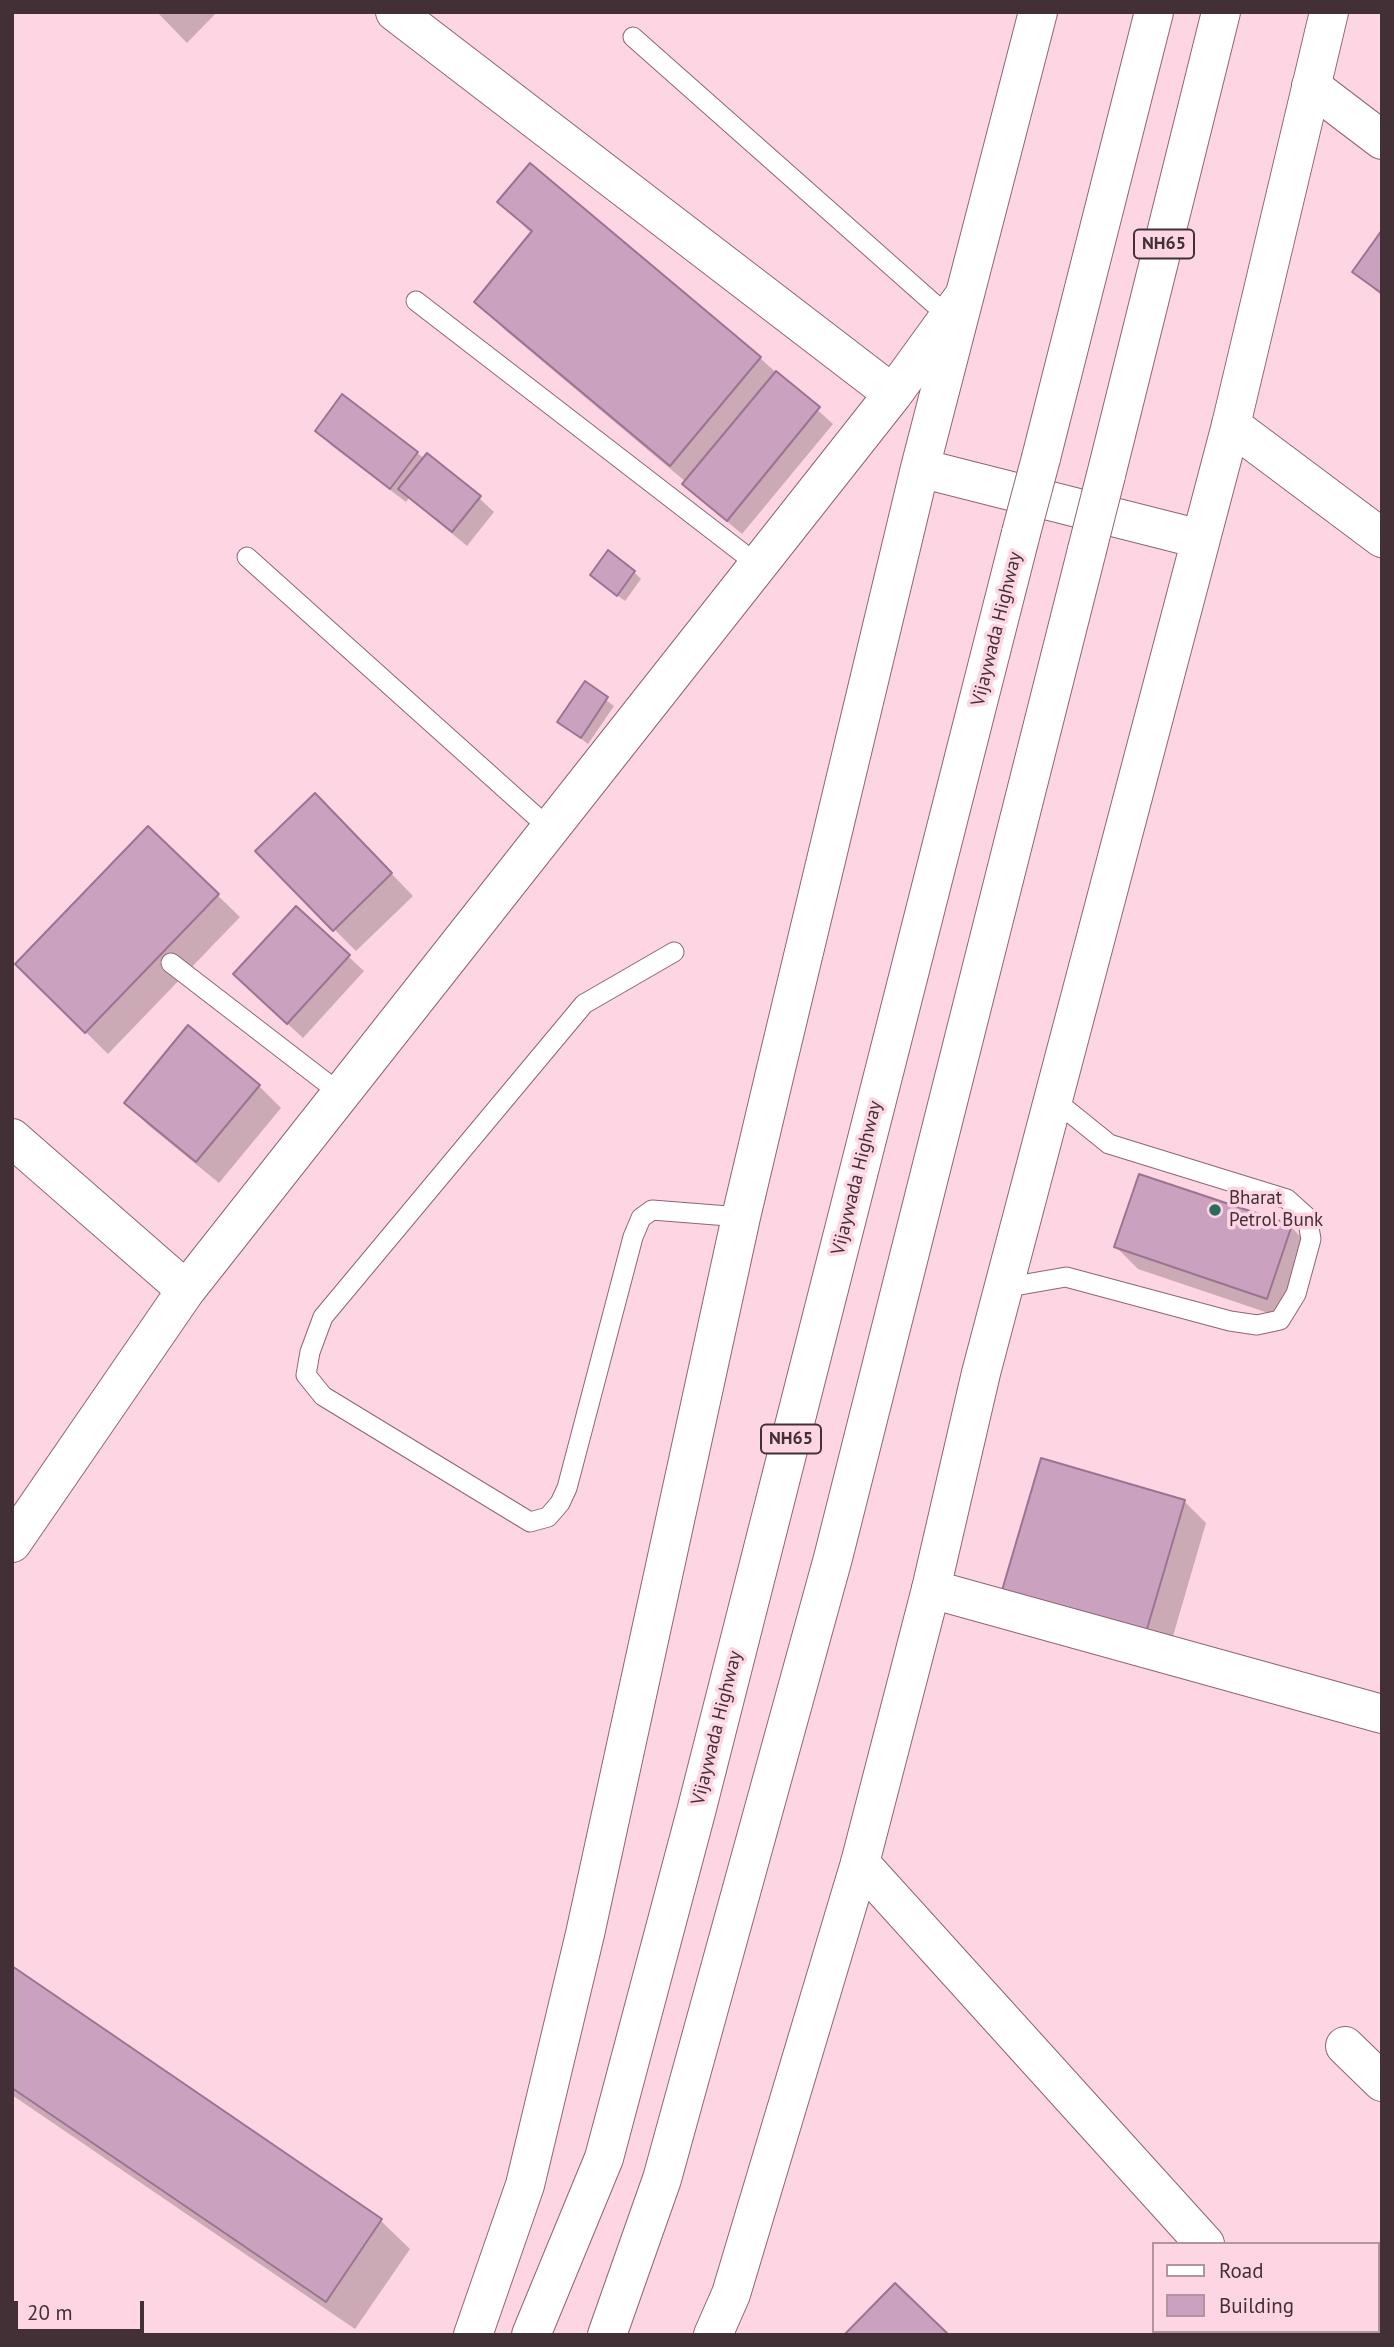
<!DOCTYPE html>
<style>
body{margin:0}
#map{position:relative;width:1394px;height:2347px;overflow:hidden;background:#fed5e3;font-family:"PT Sans",sans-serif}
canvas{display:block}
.frame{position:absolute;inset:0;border:14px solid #433037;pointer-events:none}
.legend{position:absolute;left:1152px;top:2242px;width:228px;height:91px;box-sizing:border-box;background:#fed5e3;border:2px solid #b3939e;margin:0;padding:9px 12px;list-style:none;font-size:21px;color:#433037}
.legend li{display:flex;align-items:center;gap:14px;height:35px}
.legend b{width:35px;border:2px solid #b3939e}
.scale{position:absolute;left:14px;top:2301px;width:130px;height:32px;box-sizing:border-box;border:4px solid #433037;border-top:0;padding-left:9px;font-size:21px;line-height:24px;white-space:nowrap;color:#433037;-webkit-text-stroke:5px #fed5e3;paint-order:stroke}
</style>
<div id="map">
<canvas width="1394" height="2347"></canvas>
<div class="frame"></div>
<ul class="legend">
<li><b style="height:9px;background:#fff"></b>Road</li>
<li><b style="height:19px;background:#caa2bf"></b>Building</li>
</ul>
<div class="scale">20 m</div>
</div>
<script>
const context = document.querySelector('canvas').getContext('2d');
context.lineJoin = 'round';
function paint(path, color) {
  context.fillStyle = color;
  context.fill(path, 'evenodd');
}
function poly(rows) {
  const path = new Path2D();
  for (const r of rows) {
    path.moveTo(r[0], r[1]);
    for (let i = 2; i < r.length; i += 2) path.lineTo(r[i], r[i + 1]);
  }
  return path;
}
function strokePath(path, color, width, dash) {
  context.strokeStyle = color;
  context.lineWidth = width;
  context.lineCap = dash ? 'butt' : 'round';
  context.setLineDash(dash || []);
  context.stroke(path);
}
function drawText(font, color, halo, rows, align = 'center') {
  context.font = font + ' "PT Sans",sans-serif';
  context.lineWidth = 7;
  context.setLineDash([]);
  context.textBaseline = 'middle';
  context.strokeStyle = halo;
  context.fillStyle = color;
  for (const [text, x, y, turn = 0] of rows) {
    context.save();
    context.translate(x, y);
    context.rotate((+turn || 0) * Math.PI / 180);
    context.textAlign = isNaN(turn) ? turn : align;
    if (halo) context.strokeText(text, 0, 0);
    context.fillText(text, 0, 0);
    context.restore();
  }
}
const shadow = poly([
 [157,12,217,12,187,43],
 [500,202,760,358,833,424,742,534,699,498,686,482,505,330,477,302,532,234],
 [1382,233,1382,296,1354,272],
 [317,431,417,453,479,498,494,512,467,546,409,498,406,502,332,446],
 [634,572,641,579,625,601,599,582],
 [585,684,614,706,588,744,559,722],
 [337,817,413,896,356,951,334,929],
 [148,828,240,917,108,1054,17,964],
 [296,908,364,971,303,1038,250,989],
 [189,1027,259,1086,281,1108,219,1183,148,1125,126,1103],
 [1291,1227,1313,1249,1289,1320,1138,1269,1116,1247],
 [1184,1501,1206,1523,1164,1667,1022,1625],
 [12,1968,381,2221,410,2249,355,2329,12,2095]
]);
const building = poly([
 [530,163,761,357,670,466,474,302,532,231,497,202,530,163],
 [1382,230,1382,290,1380,292,1352,272,1382,230],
 [776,371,820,407,727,521,682,484,776,371],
 [342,394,418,452,390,489,315,431,342,394],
 [427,453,481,496,452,532,398,489,427,453],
 [608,550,635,571,617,596,590,575,608,550],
 [585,681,608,697,581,738,557,722,585,681],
 [315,793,392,873,333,931,255,851,315,793],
 [148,826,219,894,85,1033,15,964,148,826],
 [296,906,350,955,287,1024,233,974,296,906],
 [188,1025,260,1085,196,1162,124,1103,188,1025],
 [1139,1174,1292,1225,1267,1299,1114,1247,1139,1174],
 [1041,1458,1185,1500,1142,1646,998,1604,1041,1458],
 [12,1966,382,2219,326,2302,12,2088,12,1966],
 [895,2283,949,2335,844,2335,895,2283]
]);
const lane = poly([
 [633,37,949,317],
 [416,301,758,565],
 [247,557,550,829],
 [674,952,584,1004,323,1317,310,1352,306,1375,323,1396,530,1522,548,1517,560,1503,567,1488,633,1237,641,1218,652,1210,741,1217],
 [171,963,341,1094],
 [1003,1288,1066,1277,1230,1321,1257,1325,1280,1320,1296,1294,1311,1239,1307,1217,1287,1199,1109,1144,1052,1098]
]);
const street = poly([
 [395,12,893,394],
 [1311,86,1382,140],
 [1231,425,1382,538],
 [12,1138,186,1290],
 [12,1543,186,1290,893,394,964,296],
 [931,1589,1382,1714],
 [860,1863,1205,2244],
 [1345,2046,1382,2082],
 [1284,2331,1287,2335]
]);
const secondary = poly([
 [920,468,1200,539],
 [473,2335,525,2185,585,1934,741,1217,775,1073,920,468,1038,12],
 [713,2335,731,2294,860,1863,931,1589,981,1373,1231,425,1329,12]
]);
const highway = poly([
 [1041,458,1154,12],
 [1106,475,1221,12],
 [531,2335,604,2158,696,1812,1021,533],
 [607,2335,662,2179,833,1558,1087,550]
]);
const highwayBridge = poly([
 [1021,533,1041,458],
 [1087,550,1106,475]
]);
const markers = [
 [1215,1210,7,"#296c5d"]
];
const shields = [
 [1164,244,60],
 [791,1439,60]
];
const shieldNames = [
 ["NH65",1164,244],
 ["NH65",791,1439]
];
const streetNames = [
 ["Vijaywada Highway",997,629,-76],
 ["Vijaywada Highway",857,1178,-76],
 ["Vijaywada Highway",717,1728,-76]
];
const poiNames = [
 ["Bharat",1229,1199],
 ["Petrol Bunk",1229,1221]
];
paint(shadow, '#0003');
paint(building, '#caa2bf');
strokePath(building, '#9a7490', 2);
strokePath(lane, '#916475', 21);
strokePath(street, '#916475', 40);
strokePath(secondary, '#916475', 40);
strokePath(highway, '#916475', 40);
strokePath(lane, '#fff', 19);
strokePath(street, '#fff', 38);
strokePath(secondary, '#fff', 38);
strokePath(highway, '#fff', 38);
strokePath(highwayBridge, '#916475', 40, []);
strokePath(highwayBridge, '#fff', 38);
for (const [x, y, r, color] of markers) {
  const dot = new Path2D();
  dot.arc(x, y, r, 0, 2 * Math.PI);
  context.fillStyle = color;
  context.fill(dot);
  strokePath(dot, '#fed5e3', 2.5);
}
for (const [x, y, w] of shields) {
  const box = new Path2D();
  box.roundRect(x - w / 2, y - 14.5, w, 29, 5);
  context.fillStyle = '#fed5e3';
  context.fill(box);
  strokePath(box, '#433037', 2);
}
drawText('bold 18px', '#433037', null, shieldNames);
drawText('19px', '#433037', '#fed5e3', streetNames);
drawText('19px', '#433037', '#fed5e3', poiNames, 'left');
</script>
